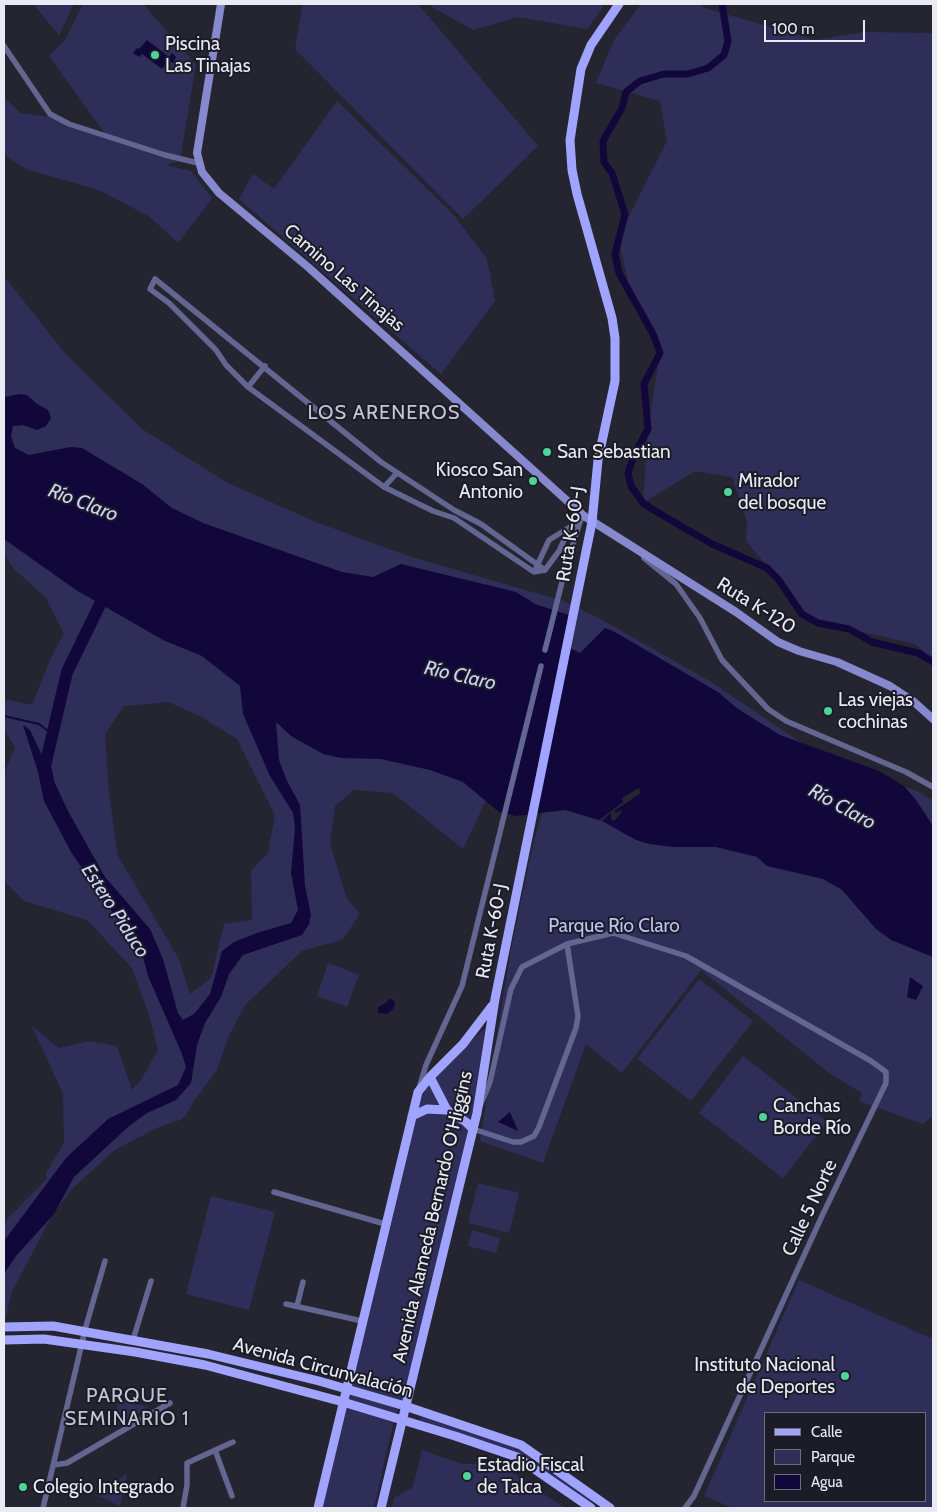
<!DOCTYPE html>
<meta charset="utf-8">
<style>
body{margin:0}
#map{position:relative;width:937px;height:1512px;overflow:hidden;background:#252531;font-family:Cabin,sans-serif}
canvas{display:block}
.frame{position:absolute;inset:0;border:5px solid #eaeaf2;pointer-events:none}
.legend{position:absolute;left:764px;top:1412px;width:162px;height:90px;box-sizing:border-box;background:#1b1c27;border:1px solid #6e6e78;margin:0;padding:6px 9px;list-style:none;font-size:15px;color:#eaeaf2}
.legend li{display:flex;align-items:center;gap:10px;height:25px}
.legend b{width:25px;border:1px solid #6e6e78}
.scale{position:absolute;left:764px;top:20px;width:101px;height:22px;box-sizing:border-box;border:2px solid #eaeaf2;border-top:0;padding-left:6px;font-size:15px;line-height:18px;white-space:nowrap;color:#eaeaf2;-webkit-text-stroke:4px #1b1c27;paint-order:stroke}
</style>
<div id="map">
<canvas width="937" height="1512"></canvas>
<div class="frame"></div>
<ul class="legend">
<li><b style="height:6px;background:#a1a4ff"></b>Calle</li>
<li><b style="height:14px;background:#2e2e59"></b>Parque</li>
<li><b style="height:14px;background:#11073b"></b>Agua</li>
</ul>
<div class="scale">100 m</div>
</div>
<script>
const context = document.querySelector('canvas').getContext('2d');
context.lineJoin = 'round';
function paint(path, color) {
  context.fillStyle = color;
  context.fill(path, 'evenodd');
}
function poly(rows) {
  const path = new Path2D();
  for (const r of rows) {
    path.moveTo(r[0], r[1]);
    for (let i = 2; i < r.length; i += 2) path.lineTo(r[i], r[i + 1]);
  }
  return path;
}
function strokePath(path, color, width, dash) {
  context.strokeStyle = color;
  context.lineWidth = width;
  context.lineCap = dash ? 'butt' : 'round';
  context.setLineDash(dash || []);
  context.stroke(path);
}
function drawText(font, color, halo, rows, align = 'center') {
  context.font = font + ' Cabin,sans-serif';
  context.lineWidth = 4;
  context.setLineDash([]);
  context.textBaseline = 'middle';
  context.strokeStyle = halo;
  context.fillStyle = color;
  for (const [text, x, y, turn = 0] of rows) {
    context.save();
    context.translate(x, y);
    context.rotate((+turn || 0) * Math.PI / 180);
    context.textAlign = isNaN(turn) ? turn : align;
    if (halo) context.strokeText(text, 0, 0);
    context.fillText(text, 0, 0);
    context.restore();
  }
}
const green = poly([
 [33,4,74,4,59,35],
 [83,4,143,4,196,65,180,161,166,165,191,171,212,198,178,243,150,217,99,190,28,170,4,155,4,98,21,113,49,117,109,139,49,56,65,40],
 [303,4,418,4,538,146,463,219,295,49],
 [427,4,605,4,587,29,517,17,473,30],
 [641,4,700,4,705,8,815,40,864,32,933,33,933,659,915,644,849,629,802,614,778,579,746,541,747,521,732,477,695,471,643,503,648,429,660,353,630,290,618,238,667,141,660,101,596,83,614,40],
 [337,101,452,213,487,259,495,301,441,374,239,199,253,174,274,189],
 [4,276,64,352,142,429,226,482,316,522,408,556,563,601,597,617,711,682,818,754,919,792,933,801,933,953,907,946,933,957,933,1115,923,1124,859,1101,862,1093,828,1072,701,970,622,1073,586,1044,543,1163,480,1141,511,949,533,845,544,806,488,796,463,849,393,793,354,790,335,806,330,843,346,897,360,914,342,940,302,951,246,1004,229,1035,217,1070,194,1101,186,1115,180,1120,159,1127,116,1149,73,1188,52,1215,12,1292,4,1324,4,1222,47,1179,46,1173,64,1143,63,1094,32,1026,59,1048,90,1041,117,1046,132,1090,141,1080,158,1050,149,1015,132,968,87,920,24,901,4,881,4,774,15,747,4,729,4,699,32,705,50,660,64,633,46,598,13,568,4,554],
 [168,702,200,716,237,739,275,815,268,853,251,871,252,920,224,924,211,978,190,994,179,959,118,856,109,794,105,734,124,706],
 [328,963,359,975,347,1007,317,996],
 [699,979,753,1021,691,1101,637,1059],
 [485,1028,473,1113,403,1401,400,1402,392,1428,374,1508,322,1508,419,1102,430,1082],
 [743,1056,827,1122,783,1178,699,1113],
 [478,1183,519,1193,509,1233,468,1223],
 [211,1196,275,1212,249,1310,186,1294],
 [472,1230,500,1238,496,1253,468,1246],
 [799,1280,933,1339,933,1508,733,1508,704,1496],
 [766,1413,926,1413,926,1501,766,1501],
 [119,1400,148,1407,113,1428],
 [421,1416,520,1448,605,1508,584,1498,519,1453,419,1421],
 [422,1450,462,1464,480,1464,509,1471,565,1508,392,1508,394,1498,413,1487],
 [127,1473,120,1506,98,1496]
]);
const water = poly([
 [147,40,169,57,172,53,176,57,173,63,169,60,162,69,142,54,139,57,133,53,137,48,139,49],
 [20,394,27,395,37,404,48,410,51,418,46,426,37,430,23,425,13,426,11,436,15,448,29,455,71,447,82,448,142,484,172,508,203,523,342,572,373,577,401,564,516,592,535,604,569,615,566,646,580,653,605,628,613,631,718,692,738,709,780,735,879,771,904,786,916,800,933,826,933,957,891,940,876,929,842,890,823,879,767,866,757,857,716,847,673,847,649,844,636,840,602,821,565,810,516,816,499,812,463,782,430,770,381,759,341,758,323,754,291,736,276,722,279,760,287,781,300,805,305,886,311,915,309,924,302,935,243,955,229,974,221,997,205,1023,197,1045,191,1083,176,1100,147,1113,128,1127,74,1177,54,1214,16,1256,4,1274,4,1241,66,1158,108,1119,178,1085,186,1067,182,1054,148,976,143,957,71,852,44,801,38,772,23,725,30,730,68,811,105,877,150,929,163,959,178,1013,183,1020,194,1014,210,994,222,951,234,942,257,933,291,923,298,910,291,873,295,828,293,813,270,776,243,714,240,686,202,656,163,640,76,590,4,539,4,397],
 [910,977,923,986,916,1000,907,997],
 [390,999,394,1000,395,1004,393,1009,387,1014,378,1013,378,1007,384,1004],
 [510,1112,518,1131,498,1122]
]);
const pier = poly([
 [639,788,641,793,614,811,616,813,621,810,622,812,615,820,611,820,611,813,602,821,599,820,623,802,622,798]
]);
const stream = poly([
 [4,716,39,724,52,734]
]);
const canal = poly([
 [722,4,728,41,724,55,708,68,688,74,664,74,640,81,626,92,622,108,603,141,604,162,612,173,625,214,615,254,619,273,653,334,660,353,644,384,648,429,634,455,628,473,631,486,643,503,657,512,712,544,767,568,778,579,802,614,818,623,849,629,872,642,918,653,933,662]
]);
const river = poly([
 [48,780,45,766,67,672,107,590]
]);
const street = poly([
 [4,46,50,114,69,124,165,155,198,163],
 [248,387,265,366],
 [384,487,397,473],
 [644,558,676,584,700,618,722,660,768,709,786,721,906,772,933,787],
 [536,568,549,540,570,527],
 [545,570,481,524,454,510,381,462,155,279,150,289,169,303,216,350,226,365,248,387,384,487,433,511,454,518,534,572,545,570,559,551,570,527,581,520],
 [545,650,566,566,581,519],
 [419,1088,426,1065,462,986,541,666],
 [479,1109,490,1082,511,989,522,967,567,944,613,933,686,956,871,1061,886,1072,886,1083,822,1216,694,1496,685,1508],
 [473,1129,513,1142,521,1142,534,1136,539,1127,576,1028,578,1016,567,944],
 [274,1192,385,1224],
 [286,1304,362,1321],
 [297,1306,303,1282],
 [133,1340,151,1281],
 [215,1450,232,1496],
 [54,1465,67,1463,170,1403],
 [43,1508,86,1326,105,1261],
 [183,1508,187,1485,187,1463,233,1442]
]);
const secondary = poly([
 [221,4,197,153,202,172,219,193,308,267,584,516,736,612,778,642,799,651,837,662,890,686,913,701,933,719]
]);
const primary = poly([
 [430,1077,447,1110,466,1122,473,1129],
 [412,1116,427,1109,447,1110],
 [4,1327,53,1326,208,1354,319,1381,405,1406,521,1445,610,1508],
 [4,1340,44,1339,135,1352,205,1365,343,1402,455,1436,517,1457,591,1508],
 [318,1508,418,1092,430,1077,463,1044,492,1006],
 [381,1508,477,1113,495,999,592,522,598,460,615,381,615,338,612,318,577,194,572,170,570,140,581,69,591,45,619,4]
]);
const markers = [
 [155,55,5,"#50d398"],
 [547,452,5,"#50d398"],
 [533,481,5,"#50d398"],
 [728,492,5,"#50d398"],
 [828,711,5,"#50d398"],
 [763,1117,5,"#50d398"],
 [845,1376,5,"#50d398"],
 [467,1476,5,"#50d398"],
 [23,1487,5,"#50d398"]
];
const poiNames = [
 ["Piscina",165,44],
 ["Las Tinajas",165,66],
 ["San Sebastian",557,452],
 ["Kiosco San",523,470,"right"],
 ["Antonio",523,492,"right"],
 ["Mirador",738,481],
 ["del bosque",738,503],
 ["Las viejas",838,700],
 ["cochinas",838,722],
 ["Canchas",773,1106],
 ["Borde Río",773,1128],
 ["Instituto Nacional",835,1365,"right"],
 ["de Deportes",835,1387,"right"],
 ["Estadio Fiscal",477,1465],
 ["de Talca",477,1487],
 ["Colegio Integrado",33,1487]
];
const streetNames = [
 ["Camino Las Tinajas",344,278,41],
 ["Ruta K-60-J",571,534,-81],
 ["Ruta K-120",756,606,32],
 ["Ruta K-60-J",492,931,-79],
 ["Calle 5 Norte",810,1208,-65],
 ["Avenida Alameda Bernardo O'Higgins",433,1217,-77],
 ["Avenida Circunvalación",323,1368,15]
];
const parkNames = [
 ["Parque Río Claro",614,926]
];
const neighbourhoodNames = [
 ["LOS ARENEROS",384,413],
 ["PARQUE",127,1396],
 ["SEMINARIO 1",127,1419]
];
const waterNames = [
 ["Río Claro",83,503,21],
 ["Río Claro",460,676,13],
 ["Río Claro",842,807,29],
 ["Estero Piduco",115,911,57]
];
paint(green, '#2e2e59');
paint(water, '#11073b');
paint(pier, '#252531');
strokePath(stream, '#11073b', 2);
strokePath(canal, '#11073b', 7);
strokePath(river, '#11073b', 12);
strokePath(street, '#646692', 5.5);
strokePath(secondary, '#8789cf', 8);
strokePath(primary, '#a1a4ff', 9);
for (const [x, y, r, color] of markers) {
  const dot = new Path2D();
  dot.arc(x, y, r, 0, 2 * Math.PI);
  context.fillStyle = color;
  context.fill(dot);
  strokePath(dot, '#1b1c27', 2);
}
drawText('19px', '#eaeaf2', '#1b1c27', poiNames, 'left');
drawText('19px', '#eaeaf2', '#1b1c27', streetNames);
drawText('19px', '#bec2f6', '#1b1c27', parkNames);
context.letterSpacing = '1px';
drawText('20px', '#c5c6d5', '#1b1c27', neighbourhoodNames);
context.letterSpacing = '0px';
drawText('italic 20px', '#cfd2f5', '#1b1c27', waterNames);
</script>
